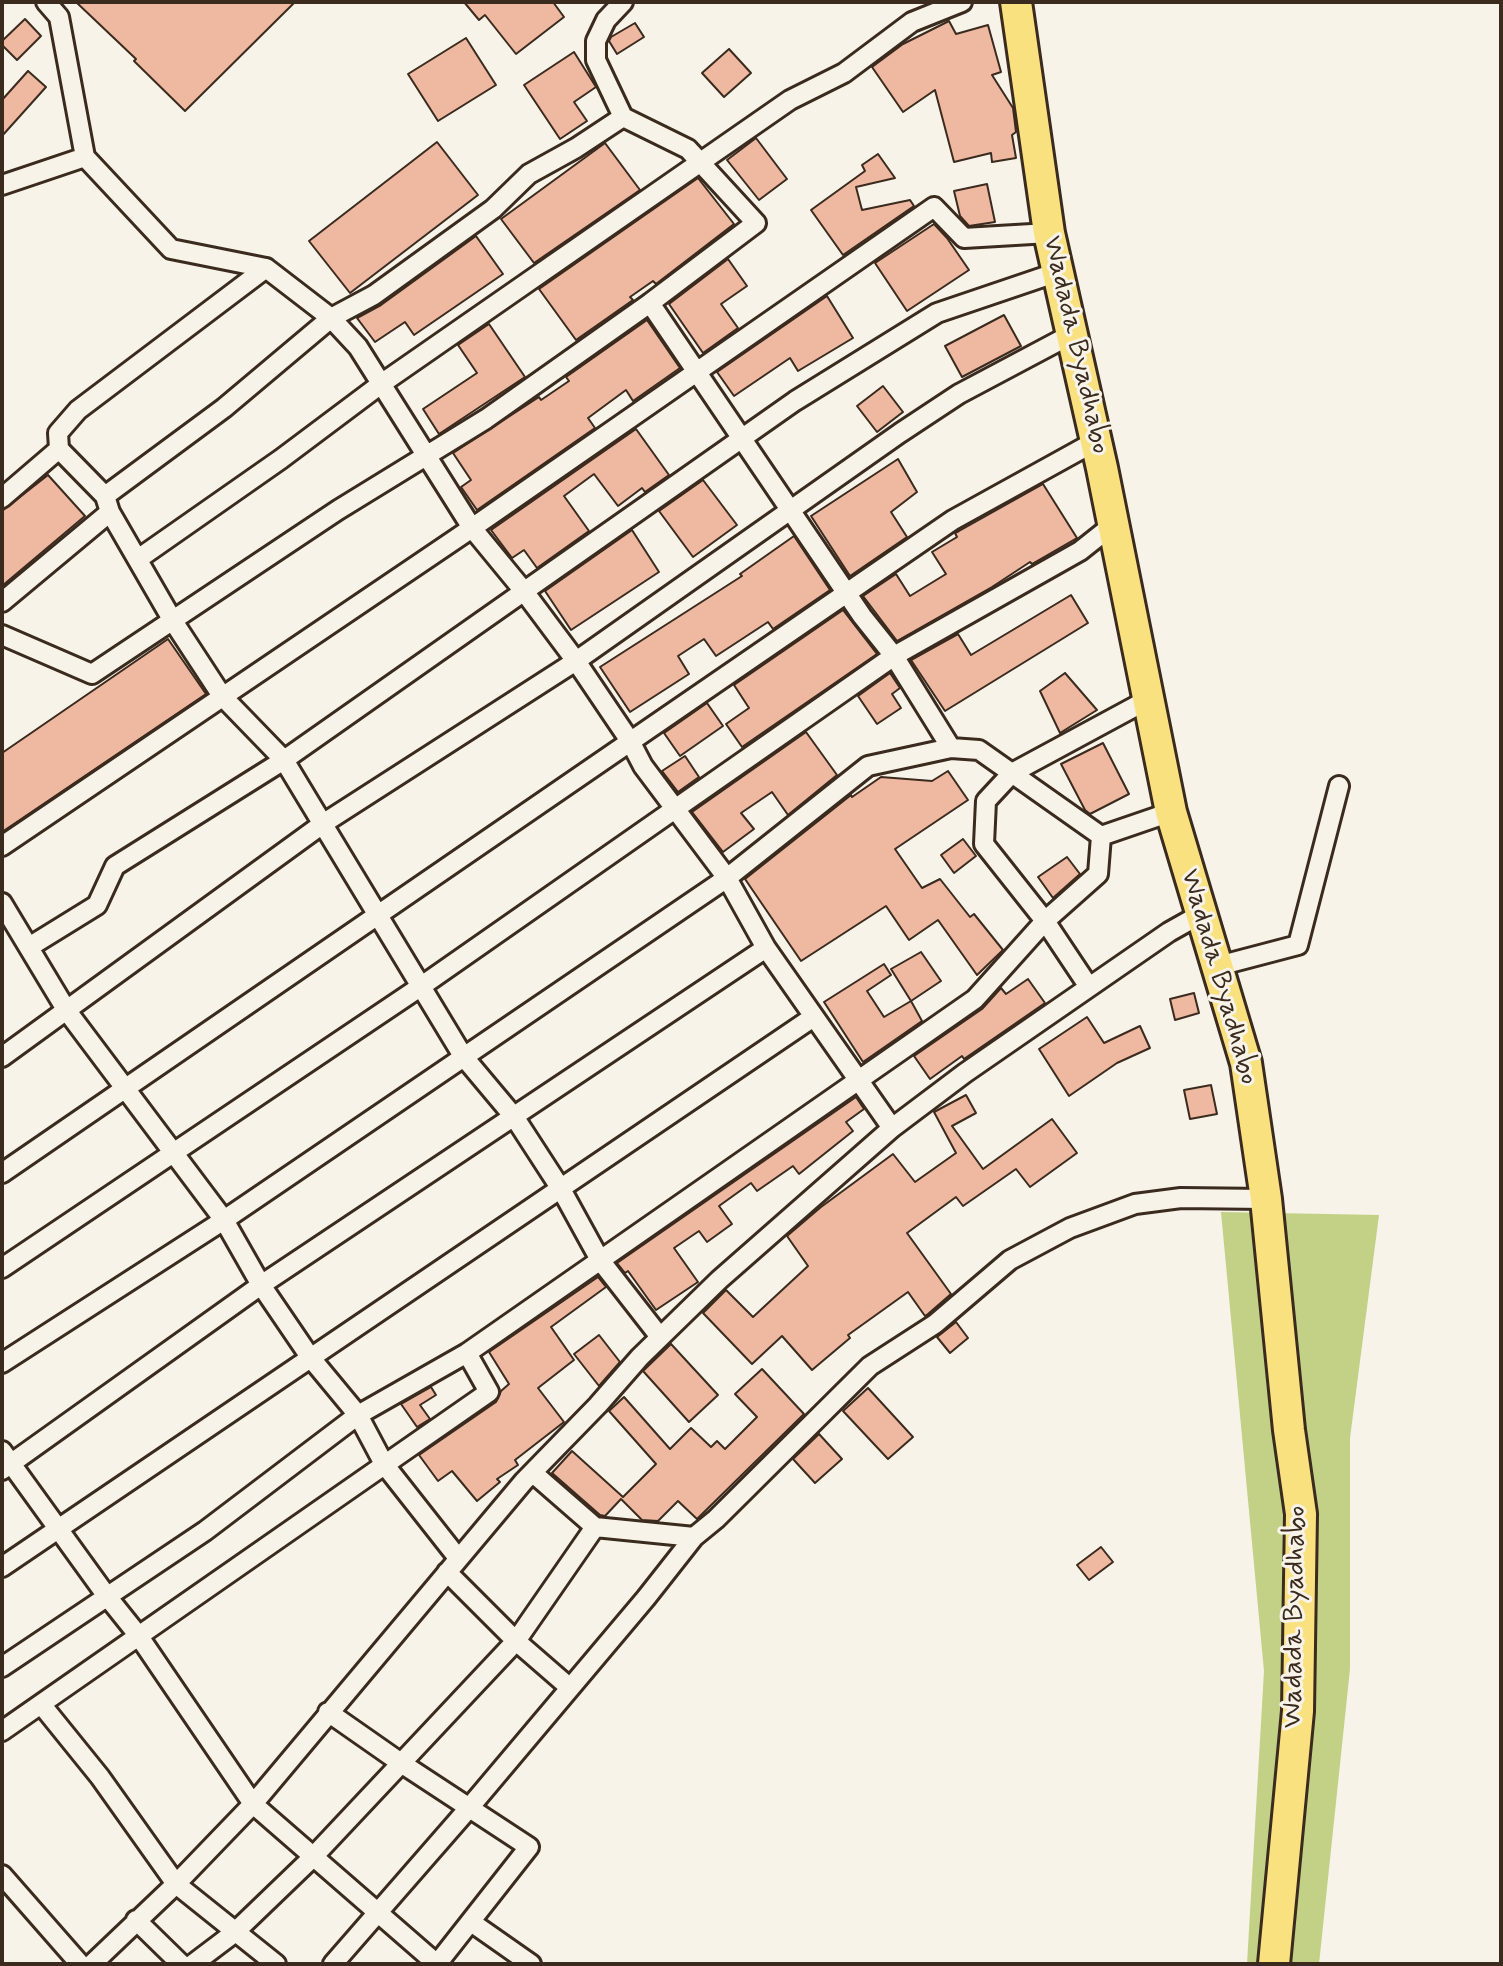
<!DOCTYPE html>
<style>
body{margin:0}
#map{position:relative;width:1503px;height:1966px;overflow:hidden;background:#f7f3e8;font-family:Mynerve,sans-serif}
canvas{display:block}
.frame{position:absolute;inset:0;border:4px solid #3b2a1e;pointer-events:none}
</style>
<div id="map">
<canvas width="1503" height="1966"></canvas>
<div class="frame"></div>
</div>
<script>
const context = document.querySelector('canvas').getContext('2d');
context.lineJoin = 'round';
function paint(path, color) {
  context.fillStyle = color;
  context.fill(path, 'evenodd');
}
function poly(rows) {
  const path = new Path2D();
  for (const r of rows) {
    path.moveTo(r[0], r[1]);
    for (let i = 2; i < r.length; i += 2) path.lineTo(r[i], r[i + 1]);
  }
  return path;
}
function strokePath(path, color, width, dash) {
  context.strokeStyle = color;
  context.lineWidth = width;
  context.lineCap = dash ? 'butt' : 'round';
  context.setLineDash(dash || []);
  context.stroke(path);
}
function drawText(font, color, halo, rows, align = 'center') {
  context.font = font + ' Mynerve,sans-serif';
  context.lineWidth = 6;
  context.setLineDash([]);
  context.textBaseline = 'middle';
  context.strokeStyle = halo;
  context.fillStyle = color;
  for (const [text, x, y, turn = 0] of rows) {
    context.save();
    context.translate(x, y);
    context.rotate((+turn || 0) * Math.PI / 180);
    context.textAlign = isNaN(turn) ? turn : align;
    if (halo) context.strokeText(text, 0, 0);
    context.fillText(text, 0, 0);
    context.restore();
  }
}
const green = poly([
 [1221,1212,1379,1215,1350,1438,1350,1669,1319,1964,1247,1964,1264,1671]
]);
const building = poly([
 [76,2,295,2,185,111,134,61,136,59,76,2],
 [464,2,553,2,564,17,516,54,485,15,479,20,464,2],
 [25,19,41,36,17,60,2,45,2,41,25,19],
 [949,21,956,34,988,25,1001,72,992,75,1013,108,1016,132,1012,135,1016,158,992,162,991,153,954,162,935,90,903,112,872,67,903,44,949,21],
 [635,23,644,37,617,54,609,41,611,37,635,23],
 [466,38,496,85,438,121,408,74,466,38],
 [729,49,751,73,724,97,702,73,729,49],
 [574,52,596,87,574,102,587,121,560,139,524,85,574,52],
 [28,71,46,87,2,136,2,100,28,71],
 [756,138,787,179,759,200,727,160,756,138],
 [437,142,478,195,350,293,309,241,437,142],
 [605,143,640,190,534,263,501,219,605,143],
 [878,154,895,178,856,187,862,210,910,200,914,206,843,255,811,210,865,171,862,165,878,154],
 [698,178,734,224,656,284,653,281,630,297,633,300,576,340,539,289,698,178],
 [987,184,995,222,969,226,960,216,954,191,987,184],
 [934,224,947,238,969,270,907,311,875,263,934,224],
 [476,236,503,274,414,335,405,322,375,342,357,318,381,305,476,236],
 [728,259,747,286,721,304,738,328,703,353,669,304,728,259],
 [827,296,853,338,798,371,790,358,734,396,717,372,827,296],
 [1004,315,1021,346,962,377,945,346,1004,315],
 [647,320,680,368,633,401,626,390,588,418,595,428,477,510,461,487,471,480,453,453,539,397,541,400,569,381,566,377,647,320],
 [489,324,525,377,439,434,423,409,477,373,458,345,489,324],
 [883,386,903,412,877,432,857,406,883,386],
 [636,429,669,475,645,492,642,488,618,506,594,474,564,496,589,531,537,568,524,550,512,558,491,530,636,429],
 [898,459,917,492,891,512,907,537,850,576,811,516,898,459],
 [48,475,85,516,2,586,2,511,48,475],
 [703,480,737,525,693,557,659,511,703,480],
 [1043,484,1077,538,1032,564,1030,562,992,587,897,641,863,596,896,574,910,596,946,574,932,552,957,537,955,533,959,531,1043,484],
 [632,530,659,572,571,630,545,591,632,530],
 [794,536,830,590,773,629,768,622,716,656,704,639,678,656,689,674,630,712,600,667,742,576,740,574,794,536],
 [1071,595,1088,623,945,711,911,660,958,634,971,655,1071,595],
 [843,610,877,654,742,747,726,724,749,708,734,685,843,610],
 [168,639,206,694,2,832,2,753,168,639],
 [890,673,900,688,892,694,901,708,877,724,858,696,890,673],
 [1065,673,1097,710,1060,733,1040,691,1065,673],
 [707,703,723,726,680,756,664,733,707,703],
 [806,732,837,775,788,815,772,792,741,813,754,829,723,852,692,812,806,732],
 [1103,743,1129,794,1090,814,1085,810,1061,764,1103,743],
 [685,756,699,777,678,792,662,771,685,756],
 [948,771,968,800,895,849,922,888,940,879,970,917,974,914,1003,950,977,975,938,920,909,940,886,906,801,961,745,879,851,795,852,797,881,777,932,781,948,771],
 [963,839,976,856,954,873,941,855,963,839],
 [1067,857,1080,874,1053,898,1038,877,1067,857],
 [921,952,941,981,911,1001,891,969,921,952],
 [884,964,891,975,867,991,884,1017,911,1001,922,1021,863,1062,824,1002,884,964],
 [1028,979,1045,1003,964,1059,962,1056,930,1079,914,1056,982,1009,1001,988,1006,994,1028,979],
 [1194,993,1199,1013,1175,1020,1170,999,1194,993],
 [1087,1017,1104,1043,1140,1026,1150,1048,1117,1063,1069,1096,1039,1049,1087,1017],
 [1211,1085,1217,1114,1190,1119,1184,1090,1211,1085],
 [966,1095,976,1113,952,1126,983,1169,1052,1119,1077,1153,1030,1187,1016,1169,963,1206,956,1197,907,1233,951,1294,928,1314,925,1316,908,1292,848,1335,850,1338,812,1370,782,1336,752,1364,703,1313,726,1290,753,1317,808,1266,787,1236,821,1207,893,1154,915,1182,956,1153,934,1112,966,1095],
 [856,1097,864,1109,846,1122,853,1131,799,1174,793,1166,757,1191,751,1183,719,1206,732,1224,707,1242,699,1231,674,1248,698,1282,656,1310,628,1271,625,1273,617,1263,856,1097],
 [598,1277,606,1287,551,1327,574,1360,538,1388,564,1422,515,1460,518,1465,497,1479,500,1482,477,1501,452,1471,438,1481,419,1455,496,1402,501,1391,509,1384,489,1352,598,1277],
 [956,1322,968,1338,950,1353,937,1337,956,1322],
 [599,1335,620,1362,599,1386,574,1354,599,1335],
 [671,1344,718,1395,689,1422,643,1371,671,1344],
 [762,1369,804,1414,697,1519,678,1501,658,1521,642,1520,621,1499,605,1516,600,1515,552,1473,572,1451,623,1497,656,1464,609,1411,624,1397,670,1449,691,1428,711,1447,717,1441,725,1449,757,1417,735,1394,762,1369],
 [431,1387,436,1395,420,1405,430,1419,417,1427,401,1404,431,1387],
 [868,1388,913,1437,888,1459,843,1411,868,1388],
 [819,1434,842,1459,815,1483,793,1459,819,1434],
 [1101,1547,1113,1562,1089,1580,1077,1565,1101,1547]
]);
const street = poly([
 [46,2,59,17,85,157,171,249,266,268,331,318,358,347,472,528,523,590,576,661,630,741,643,766,727,878,766,948,892,1128],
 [2,185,85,157],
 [266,268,78,410,58,433,59,449,105,496,110,512,173,621,222,696,284,760,463,1056,515,1118,561,1189,600,1260,660,1337],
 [650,303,862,616,894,656,951,748],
 [105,496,224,408,331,318,374,295,493,209,529,174,576,148,623,117],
 [2,498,59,449],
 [138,559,281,459,381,384,790,100,844,73,912,22,962,2],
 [2,602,110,512],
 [2,635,92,674,338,510,486,419,650,303,756,223,688,149,623,117,596,60,596,41,606,20,623,2],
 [2,846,472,528,934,207,964,238,1049,233],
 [2,903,67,1011,224,1220,261,1285,310,1357,358,1415,384,1464,458,1558],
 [29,947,97,905,115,866,284,760,795,401,937,313,1058,272],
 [1218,966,1298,945,1339,786],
 [1089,987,1045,921,984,844,986,801,1012,773,1149,699],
 [2,1057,324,823,576,661,900,433,959,394,1072,334],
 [2,1173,953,520,1096,441],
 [2,1268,423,985,894,656,1080,551,1114,524],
 [2,1363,224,1220,727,878,868,766,951,748,979,750,1101,836,1171,812],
 [2,1451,106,1595,138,1635,253,1804,437,1964],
 [2,1470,261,1285,766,948],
 [533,1473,595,1527,694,1537],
 [2,1567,812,1018],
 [447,1572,516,1641,569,1687],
 [2,1667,205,1531,358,1415,467,1353,975,999,1045,921,1098,874,1101,836],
 [41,1704,100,1777,176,1884,276,1964],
 [328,1712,401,1763,529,1847,437,1964],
 [2,1731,489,1392,467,1353],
 [2,1875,80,1964],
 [136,1920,181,1964],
 [471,1922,531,1964],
 [92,1964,176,1884,253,1804,524,1481,598,1405,640,1357,719,1280,892,1128,965,1073,1169,932,1201,914],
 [193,1964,234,1933,312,1858,516,1641,595,1527],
 [333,1964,469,1808,646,1598,694,1537,716,1519,870,1366,935,1324,1010,1260,1070,1228,1135,1204,1181,1198,1266,1199]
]);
const primary = poly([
 [1016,2,1049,233,1102,468,1171,812,1246,1063,1266,1199,1289,1430,1301,1514,1298,1711,1274,1964]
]);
const streetNames = [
 ["Wadada Byadhabo",1075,345,77],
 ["Wadada Byadhabo",1218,977,74],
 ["Wadada Byadhabo",1296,1617,-89]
];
paint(green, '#c2d186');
paint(building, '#eeb8a1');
strokePath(building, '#3b2a1e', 2);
strokePath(street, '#3b2a1e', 24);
strokePath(primary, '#3b2a1e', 36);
strokePath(street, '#f7f3e8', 18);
strokePath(primary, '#fae180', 30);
drawText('28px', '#3b2a1e', '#f7f3e8', streetNames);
</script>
